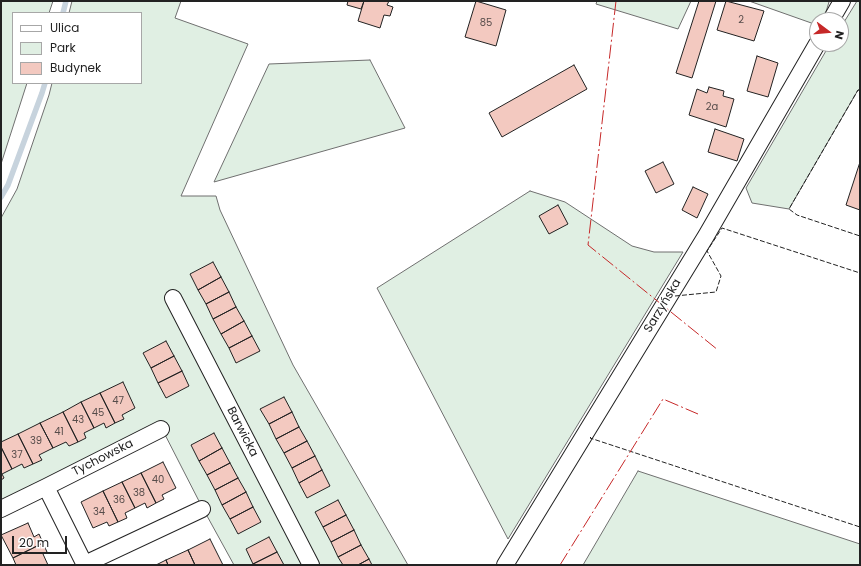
<!DOCTYPE html>
<meta charset="utf-8">
<style>
body{margin:0}
#map{position:relative;width:861px;height:566px;overflow:hidden;background:#fff;font-family:Poppins,sans-serif}
canvas{display:block}
.frame{position:absolute;inset:0;border:2px solid #222;pointer-events:none}
.legend{position:absolute;left:12px;top:12px;width:130px;height:72px;box-sizing:border-box;background:#fff;border:1px solid #a7a7a7;margin:0;padding:5px 7px;list-style:none;font-size:12px;color:#222}
.legend li{display:flex;align-items:center;gap:8px;height:20px}
.legend b{width:20px;border:1px solid #a7a7a7}
.north{position:absolute;left:809px;top:12px;width:40px;height:40px;box-sizing:border-box;background:#fff;border:1px solid #a7a7a7;border-radius:50%;rotate:106deg;font-size:11px;font-weight:700;line-height:16px;text-align:center;color:#222}
.north::after{content:'';display:block;margin:auto;width:14px;height:18px;background:#c62828;clip-path:polygon(50% 0,100% 100%,50% 72%,0 100%)}
.scale{position:absolute;left:12px;top:536px;width:55px;height:18px;box-sizing:border-box;border:2px solid #222;border-top:0;padding-left:5px;font-size:12px;line-height:14px;white-space:nowrap;color:#222;-webkit-text-stroke:3px #fff;paint-order:stroke}
</style>
<div id="map">
<canvas width="861" height="566"></canvas>
<div class="frame"></div>
<ul class="legend">
<li><b style="height:5px;background:#fff"></b>Ulica</li>
<li><b style="height:11px;background:#e0efe3"></b>Park</li>
<li><b style="height:11px;background:#f3c9c0"></b>Budynek</li>
</ul>
<div class="north">N</div>
<div class="scale">20 m</div>
</div>
<script>
const context = document.querySelector('canvas').getContext('2d');
context.lineJoin = 'round';
function paint(path, color) {
  context.fillStyle = color;
  context.fill(path, 'evenodd');
}
function poly(rows) {
  const path = new Path2D();
  for (const r of rows) {
    path.moveTo(r[0], r[1]);
    for (let i = 2; i < r.length; i += 2) path.lineTo(r[i], r[i + 1]);
  }
  return path;
}
function strokePath(path, color, width, dash) {
  context.strokeStyle = color;
  context.lineWidth = width;
  context.lineCap = dash ? 'butt' : 'round';
  context.setLineDash(dash || []);
  context.stroke(path);
}
function drawText(font, color, halo, rows, align = 'center') {
  context.font = font + ' Poppins,sans-serif';
  context.lineWidth = 3;
  context.setLineDash([]);
  context.textBaseline = 'middle';
  context.strokeStyle = halo;
  context.fillStyle = color;
  for (const [text, x, y, turn = 0] of rows) {
    context.save();
    context.translate(x, y);
    context.rotate((+turn || 0) * Math.PI / 180);
    context.textAlign = isNaN(turn) ? turn : align;
    if (halo) context.strokeText(text, 0, 0);
    context.fillText(text, 0, 0);
    context.restore();
  }
}
const green = poly([
 [1,1,53,1,49,13,13,13,13,83,27,83,1,164,1,1],
 [72,1,181,1,175,18,248,44,181,196,216,196,220,210,293,365,408,565,234,565,201,505,159,423,1,501,1,218,17,189,49,95,52,83,141,83,141,13,69,13,72,1],
 [597,1,691,1,678,29,596,4,597,1],
 [749,1,826,1,829,2,825,15,822,20,817,20,817,25,749,1],
 [857,1,860,1,860,90,858,90,789,209,752,203,746,188,830,44,841,44,841,27,857,1],
 [370,60,405,128,214,182,269,64,370,60],
 [530,191,565,202,632,246,654,252,683,252,508,539,377,288,530,191],
 [638,471,860,544,860,565,583,565,638,471]
]);
const stream = poly([
 [63,13,66,1],
 [1,197,8,185,42,93,45,83]
]);
const building = poly([
 [348,1,364,1,361,9,347,5,348,1],
 [364,1,389,1,387,5,393,7,390,16,384,15,380,28,358,21,364,1],
 [476,1,506,10,496,46,465,37,476,1],
 [699,1,716,1,692,78,676,73,699,1],
 [726,1,764,11,754,41,717,30,726,1],
 [757,56,778,63,768,97,747,91,757,56],
 [574,65,587,89,502,137,489,113,574,65],
 [709,87,724,91,723,96,734,99,726,127,689,115,697,89,707,93,709,87],
 [715,129,744,139,737,161,708,152,715,129],
 [663,162,674,184,656,193,645,171,663,162],
 [860,162,860,210,846,205,860,162],
 [693,187,708,194,697,218,682,210,693,187],
 [558,205,568,224,549,234,539,216,558,205],
 [213,262,221,277,198,290,190,274,213,262],
 [221,277,229,292,206,304,198,290,221,277],
 [229,292,236,307,213,319,206,304,229,292],
 [236,307,244,321,221,334,213,319,236,307],
 [244,321,252,336,229,348,221,334,244,321],
 [252,336,260,351,236,363,229,348,252,336],
 [166,341,174,356,151,368,143,353,166,341],
 [174,356,182,371,158,383,151,368,174,356],
 [182,371,189,386,166,398,158,383,182,371],
 [123,382,135,408,122,415,124,419,115,423,100,393,123,382],
 [100,393,115,423,106,428,104,423,94,428,81,402,100,393],
 [284,397,292,412,269,424,260,409,284,397],
 [81,402,94,428,84,433,86,438,78,442,63,412,81,402],
 [63,412,78,442,69,446,66,442,53,448,40,423,63,412],
 [292,412,299,427,276,439,269,424,292,412],
 [40,423,53,448,39,455,42,460,33,464,18,434,40,423],
 [299,427,307,441,284,453,276,439,299,427],
 [214,433,222,448,199,461,191,445,214,433],
 [18,434,33,464,24,468,22,464,12,469,1,447,1,442,18,434],
 [307,441,315,456,292,468,284,453,307,441],
 [1,447,12,469,2,474,4,478,1,480,1,447],
 [222,448,230,463,207,475,199,461,222,448],
 [315,456,322,470,299,483,292,468,315,456],
 [163,462,176,488,162,495,164,499,156,503,141,473,163,462],
 [230,463,238,478,215,490,207,475,230,463],
 [322,470,330,486,307,498,299,483,322,470],
 [141,473,156,503,147,508,145,503,135,508,122,482,141,473],
 [238,478,246,492,222,505,215,490,238,478],
 [122,482,135,508,125,513,127,518,118,522,103,491,122,482],
 [103,491,118,522,109,526,107,522,93,528,81,502,103,491],
 [246,492,253,507,230,519,222,505,246,492],
 [338,500,346,515,323,527,315,512,338,500],
 [253,507,261,522,238,534,230,519,253,507],
 [346,515,354,530,331,542,323,527,346,515],
 [28,523,34,537,39,534,43,543,13,558,1,535,28,523],
 [354,530,361,545,338,557,331,542,354,530],
 [269,537,277,552,253,564,246,549,269,537],
 [210,539,223,565,195,565,188,550,210,539],
 [43,543,47,552,43,554,48,565,16,565,13,558,43,543],
 [361,545,369,559,358,565,343,565,338,557,361,545],
 [188,550,195,565,168,565,166,560,188,550],
 [277,552,284,565,254,565,253,564,277,552],
 [369,559,372,565,358,565,369,559],
 [166,560,168,565,156,565,166,560]
]);
const street = poly([
 [831,20,842,1],
 [173,298,311,565],
 [46,487,85,565],
 [1,509,46,487,161,429],
 [85,564,202,509],
 [505,565,706,236,817,44]
]);
const fence = poly([
 [860,90,858,90,789,209,797,215,860,236],
 [675,296,716,292,721,276,707,251,722,228,860,273],
 [591,437,590,438,860,527]
]);
const power = poly([
 [616,1,588,245,718,350],
 [560,565,663,399,698,414]
]);
const numberNames = [
 ["2",741,20],
 ["85",486,23],
 ["2a",712,107],
 ["47",118,401],
 ["45",98,413],
 ["43",78,420],
 ["41",59,432],
 ["39",36,441],
 ["37",17,455],
 ["40",158,480],
 ["38",139,493],
 ["36",119,500],
 ["34",99,512]
];
const streetNames = [
 ["Sarzyńska",663,306,-59],
 ["Barwicka",242,432,63],
 ["Tychowska",103,458,-27]
];
paint(green, '#e0efe3');
strokePath(green, '#6f6f6f', 1);
strokePath(stream, '#c7d3dd', 5.5);
paint(building, '#f3c9c0');
strokePath(building, '#222', 1);
strokePath(street, '#222', 18);
strokePath(street, '#fff', 16);
strokePath(fence, '#222', 1, [5, 2]);
strokePath(power, '#c62828', 1, [14, 3, 2, 3]);
drawText('10px', '#564c4a', null, numberNames);
drawText('12px', '#222', '#fff', streetNames);
</script>
